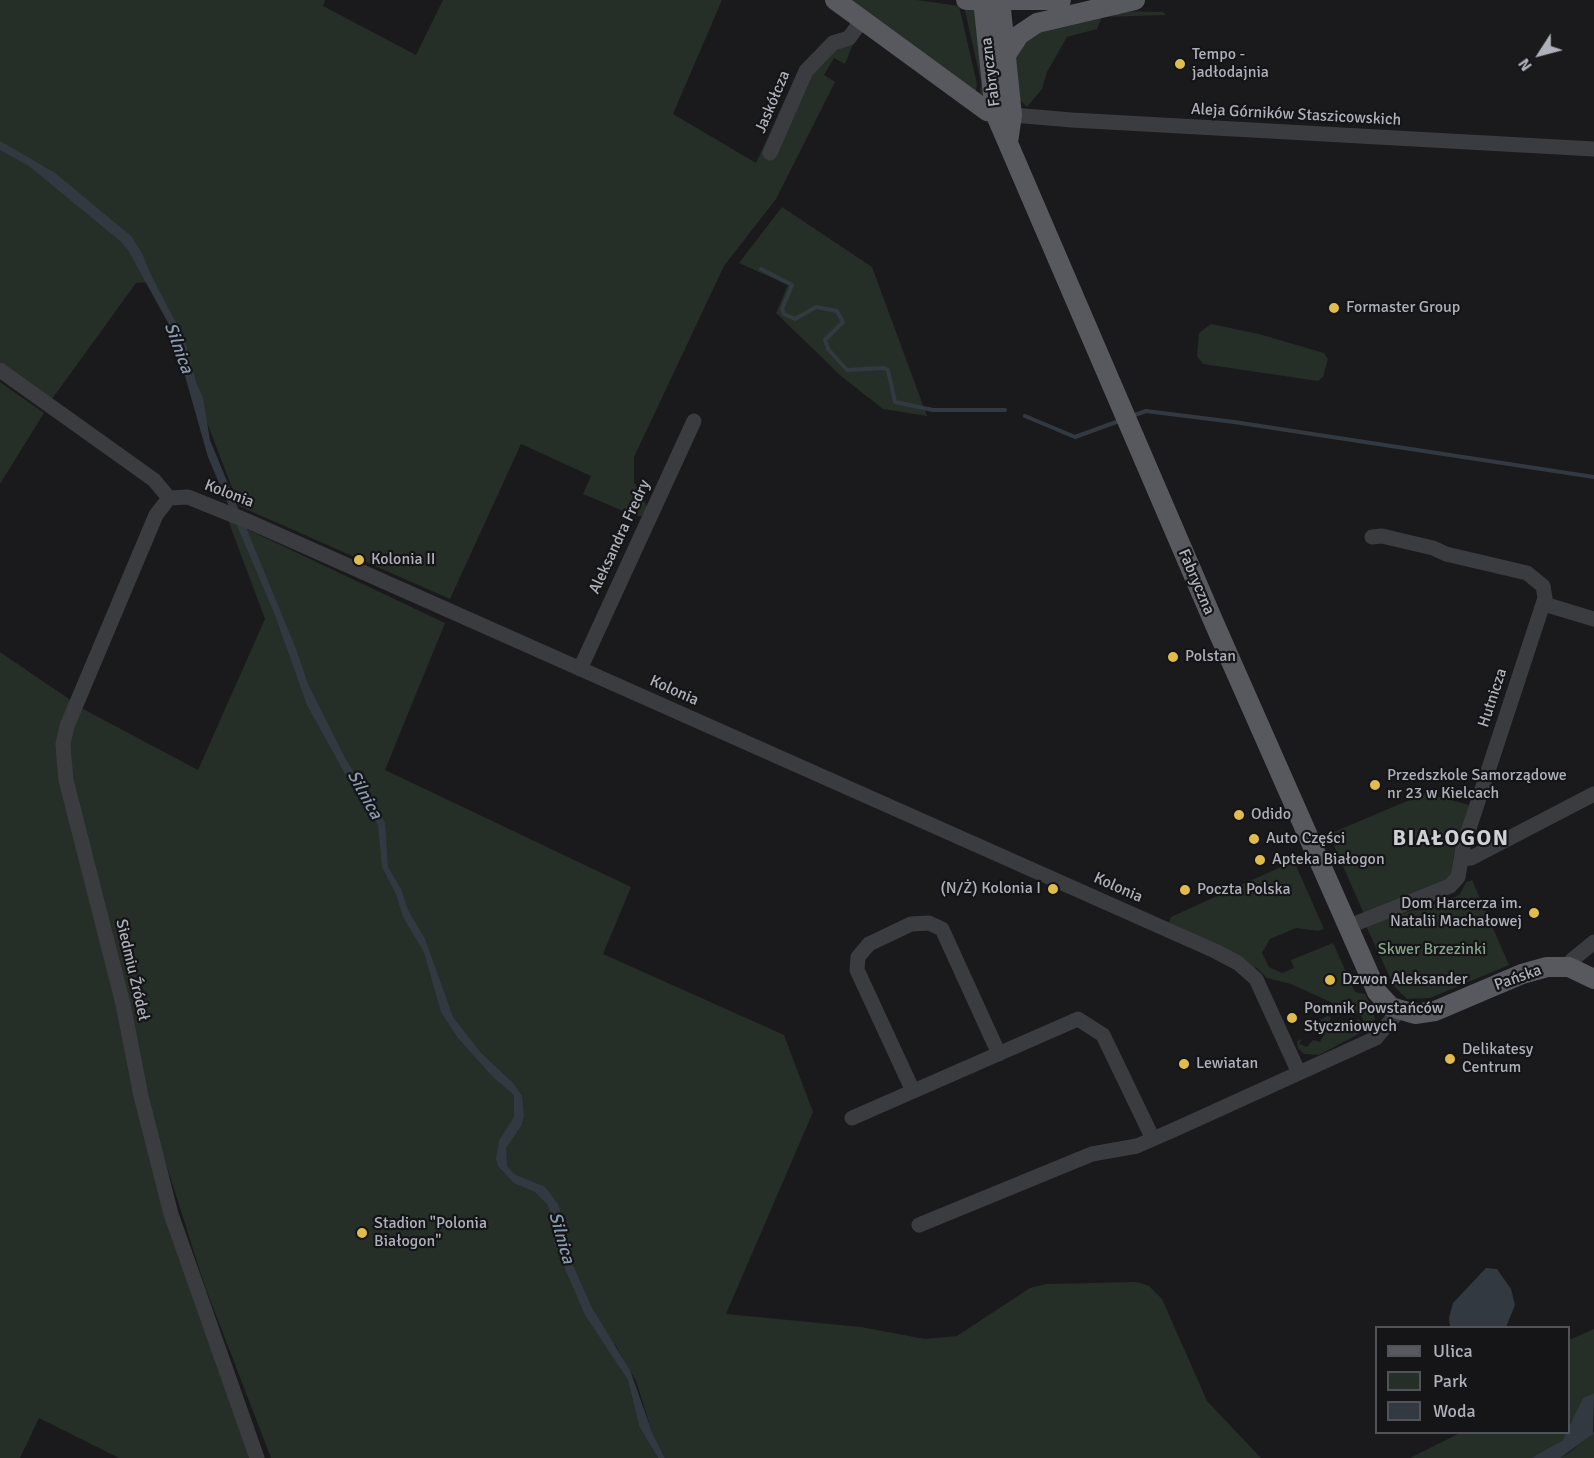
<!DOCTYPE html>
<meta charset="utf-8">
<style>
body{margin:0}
#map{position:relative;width:1594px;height:1458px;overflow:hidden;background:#1a1a1c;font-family:Signika,sans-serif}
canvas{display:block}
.legend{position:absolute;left:1375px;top:1326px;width:195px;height:108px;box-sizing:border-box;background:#151517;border:2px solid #525358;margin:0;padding:8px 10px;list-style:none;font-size:18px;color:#aeb0ba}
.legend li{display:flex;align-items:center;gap:12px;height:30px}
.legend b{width:30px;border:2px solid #525358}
.north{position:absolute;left:1510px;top:24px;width:60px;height:60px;-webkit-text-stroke:4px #151517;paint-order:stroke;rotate:234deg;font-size:16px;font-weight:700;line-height:24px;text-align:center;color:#aeb0ba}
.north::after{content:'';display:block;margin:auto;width:21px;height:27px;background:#aeb0ba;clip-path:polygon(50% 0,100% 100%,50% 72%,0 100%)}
</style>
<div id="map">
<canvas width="1594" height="1458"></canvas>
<ul class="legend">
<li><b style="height:8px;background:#58595f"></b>Ulica</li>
<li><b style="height:16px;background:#262e28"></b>Park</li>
<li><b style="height:16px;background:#333941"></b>Woda</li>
</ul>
<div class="north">N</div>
</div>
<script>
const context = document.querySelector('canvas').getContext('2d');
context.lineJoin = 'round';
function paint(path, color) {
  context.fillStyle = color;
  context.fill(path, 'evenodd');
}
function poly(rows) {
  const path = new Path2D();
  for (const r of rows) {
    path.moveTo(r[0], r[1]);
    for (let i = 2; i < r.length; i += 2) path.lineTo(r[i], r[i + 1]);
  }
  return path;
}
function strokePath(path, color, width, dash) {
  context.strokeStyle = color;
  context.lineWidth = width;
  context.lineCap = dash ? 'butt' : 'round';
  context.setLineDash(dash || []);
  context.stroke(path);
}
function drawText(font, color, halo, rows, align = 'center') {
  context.font = font + ' Signika,sans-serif';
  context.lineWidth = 4.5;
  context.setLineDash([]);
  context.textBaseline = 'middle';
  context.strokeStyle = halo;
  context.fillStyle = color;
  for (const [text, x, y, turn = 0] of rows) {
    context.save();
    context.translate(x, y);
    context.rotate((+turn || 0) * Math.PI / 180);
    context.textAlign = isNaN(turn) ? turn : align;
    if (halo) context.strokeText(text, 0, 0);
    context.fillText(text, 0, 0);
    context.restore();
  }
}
const green = poly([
 [0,0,325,0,323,6,416,55,443,0,722,0,673,114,756,163,798,71,830,49,856,36,845,64,834,58,824,75,835,82,776,199,724,266,634,457,634,482,647,506,643,516,635,516,583,494,591,476,521,444,450,599,239,506,193,386,184,338,151,282,136,283,52,399,0,362],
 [845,0,917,0,959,6,977,84,976,91,932,63],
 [964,6,977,8,984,96,980,93,981,82],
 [1113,11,1163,12,1166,15,1102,17,1097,29,1067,37,1047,72,1042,89,1027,107,1020,100,1014,69,1018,45,1036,28],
 [782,207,872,267,927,416,883,409,841,376,776,313,788,285,739,263],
 [1211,324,1259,334,1324,353,1328,359,1323,377,1318,381,1203,364,1197,356,1199,333],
 [0,382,44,413,0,484],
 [228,520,445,623,385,770,631,887,603,954,784,1035,813,1112,726,1314,861,1327,925,1339,957,1336,1030,1288,1046,1284,1137,1282,1149,1286,1162,1299,1207,1401,1261,1458,665,1458,652,1432,636,1381,615,1344,608,1348,628,1380,639,1426,658,1458,271,1458,204,1284,163,1154,153,1167,252,1458,119,1458,39,1418,20,1458,0,1458,0,652,85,710,198,770,265,619],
 [1426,793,1469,805,1454,853,1451,874,1447,880,1364,914,1329,834],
 [1294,861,1324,929,1318,931,1296,928,1270,939,1262,953,1269,967,1282,973,1294,968,1291,960,1333,943,1355,992,1365,994,1373,1010,1375,1019,1368,1028,1361,1016,1291,984,1267,978,1256,967,1254,968,1169,923,1171,917],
 [1472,880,1509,965,1430,998,1407,999,1394,986,1366,926,1375,921,1452,899,1460,894,1466,882],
 [1327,1016,1331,1017,1329,1024,1342,1031,1348,1024,1355,1025,1358,1018,1365,1028,1364,1031,1319,1055,1304,1054,1298,1048,1297,1041,1302,1039,1299,1044,1307,1047,1313,1040,1320,1042,1328,1026,1320,1020],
 [1594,1329,1594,1393,1583,1398,1569,1432,1569,1340],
 [1568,1432,1563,1440,1531,1458,1410,1458,1460,1433],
 [1594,1432,1594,1458,1560,1458,1570,1452]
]);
const water = poly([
 [0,141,55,173,131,236,142,253,151,275,184,338,196,382,203,398,210,440,296,649,308,684,345,758,385,823,388,867,401,889,408,910,425,939,453,1017,481,1053,513,1083,522,1096,524,1116,521,1126,506,1148,507,1166,514,1174,545,1187,558,1204,564,1224,563,1239,571,1261,592,1308,630,1370,652,1432,665,1458,658,1458,639,1426,628,1380,585,1315,554,1243,553,1218,547,1204,535,1192,514,1183,498,1166,496,1159,499,1141,514,1117,514,1095,492,1076,458,1038,441,1012,424,952,403,917,396,894,382,867,378,825,343,770,307,705,275,615,208,457,172,330,128,250,120,241,29,166,0,150],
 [1486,1268,1497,1269,1511,1289,1515,1305,1506,1327,1450,1327,1449,1318,1453,1303],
 [1594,1393,1593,1434,1560,1458,1531,1458,1563,1440,1583,1398]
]);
const stream = poly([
 [761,269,792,285,782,309,784,314,795,319,816,307,837,311,843,322,825,340,828,349,847,370,884,368,888,370,895,402,933,410,1005,410],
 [1025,416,1075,437,1119,421],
 [1132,416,1146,411,1234,422,1594,477]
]);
const minor = poly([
 [1001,114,1072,120,1594,149],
 [770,153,806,71,833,43,849,38,862,20],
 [0,370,154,480,169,498],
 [169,498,188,497,250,522,1215,951,1238,963,1256,979,1299,1073],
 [169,498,156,515,67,726,63,744,64,758,66,780,123,1004,141,1096,171,1214,257,1458],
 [1544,604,1594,619],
 [580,669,694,421],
 [1461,859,1471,858,1594,794],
 [1347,927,1450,886,1458,877,1463,847,1545,598,1543,586,1527,573,1446,554,1433,548,1382,536,1372,537],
 [1569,967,1572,960,1594,942],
 [913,1091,857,970,858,957,869,944,911,924,929,923,942,929,999,1054],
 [852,1118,1078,1019,1103,1035,1153,1139],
 [919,1225,1092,1154,1137,1146,1178,1128,1376,1038,1399,1011]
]);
const major = poly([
 [835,0,987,111,995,113],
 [966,0,1061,0],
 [983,0,995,113,1215,625,1377,992,1391,1007,1415,1014,1435,1011,1522,974,1547,967,1569,967,1594,979],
 [1000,0,1012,115,1008,142],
 [1006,55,1019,35,1037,23,1135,0]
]);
const markers = [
 [1180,64,6,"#e0bc4e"],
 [1334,308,6,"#e0bc4e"],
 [359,560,6,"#e0bc4e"],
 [1173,657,6,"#e0bc4e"],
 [1375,785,6,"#e0bc4e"],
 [1239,815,6,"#e0bc4e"],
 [1254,839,6,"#e0bc4e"],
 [1260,860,6,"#e0bc4e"],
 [1053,889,6,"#e0bc4e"],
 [1185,890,6,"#e0bc4e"],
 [1534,913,6,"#e0bc4e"],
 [1330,980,6,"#e0bc4e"],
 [1292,1018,6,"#e0bc4e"],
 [1450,1059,6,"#e0bc4e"],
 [1184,1064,6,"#e0bc4e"],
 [362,1233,6,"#e0bc4e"]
];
const poiNames = [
 ["Tempo -",1192,55],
 ["jadłodajnia",1192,73],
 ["Formaster Group",1346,308],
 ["Kolonia II",371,560],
 ["Polstan",1185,657],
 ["Przedszkole Samorządowe",1387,776],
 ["nr 23 w Kielcach",1387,794],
 ["Odido",1251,815],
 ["Auto Części",1266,839],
 ["Apteka Białogon",1272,860],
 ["(N/Ż) Kolonia I",1041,889,"right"],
 ["Poczta Polska",1197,890],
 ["Dom Harcerza im.",1522,904,"right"],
 ["Natalii Machałowej",1522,922,"right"],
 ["Dzwon Aleksander",1342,980],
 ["Pomnik Powstańców",1304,1009],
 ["Styczniowych",1304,1027],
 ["Delikatesy",1462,1050],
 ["Centrum",1462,1068],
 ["Lewiatan",1196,1064],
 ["Stadion \"Polonia",374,1224],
 ["Białogon\"",374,1242]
];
const streetNames = [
 ["Fabryczna",991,72,-97],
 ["Jaskółcza",773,102,-67],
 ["Aleja Górników Staszicowskich",1296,115,3],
 ["Kolonia",229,494,21],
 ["Aleksandra Fredry",620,537,-65],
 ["Fabryczna",1196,582,67],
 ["Kolonia",674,691,24],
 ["Hutnicza",1493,698,-72],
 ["Kolonia",1118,888,24],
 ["Siedmiu Źródeł",132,970,77],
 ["Pańska",1518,978,-20]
];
const parkNames = [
 ["Skwer Brzezinki",1432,950]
];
const waterNames = [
 ["Silnica",178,348,70],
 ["Silnica",364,795,61],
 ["Silnica",561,1238,74]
];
const districtNames = [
 ["BIAŁOGON",1451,839]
];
paint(green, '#262e28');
paint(water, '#333941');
strokePath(stream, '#333941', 4);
strokePath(minor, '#3b3c40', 15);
strokePath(major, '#58595f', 20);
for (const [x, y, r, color] of markers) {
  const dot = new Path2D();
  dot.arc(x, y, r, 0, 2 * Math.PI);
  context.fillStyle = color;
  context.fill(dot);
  strokePath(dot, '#151517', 2);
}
drawText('16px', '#aeb0ba', '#151517', poiNames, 'left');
drawText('16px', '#aeb0ba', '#151517', streetNames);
drawText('16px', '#87a38b', '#151517', parkNames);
drawText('italic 18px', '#899bb1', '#151517', waterNames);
context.letterSpacing = '1.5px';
drawText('bold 22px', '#ced0d6', '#151517', districtNames);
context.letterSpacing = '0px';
</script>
